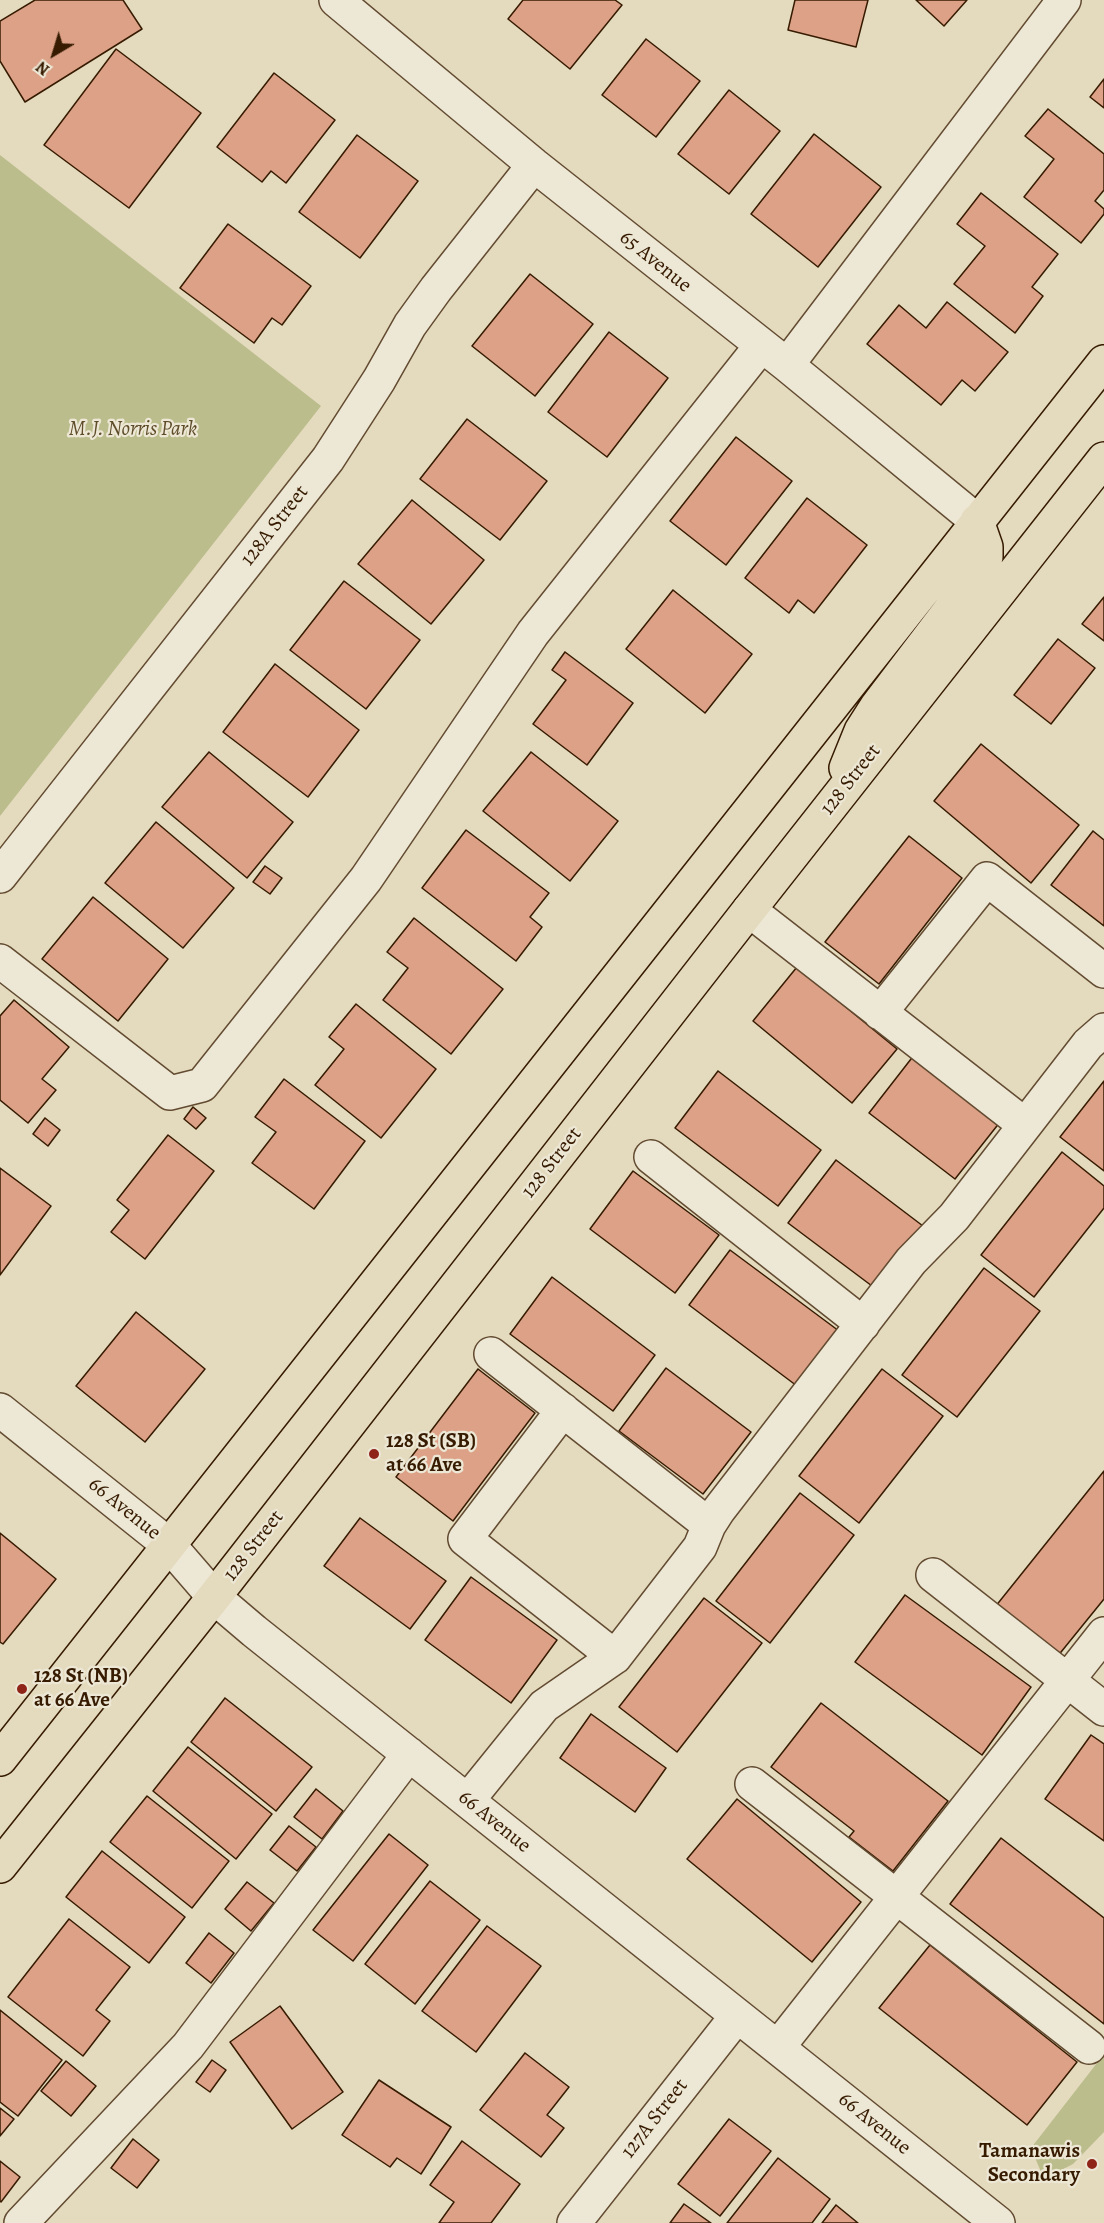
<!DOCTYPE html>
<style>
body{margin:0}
#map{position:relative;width:1104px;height:2223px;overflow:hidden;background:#e4dabe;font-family:Alegreya,serif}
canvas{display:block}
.north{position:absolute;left:24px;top:24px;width:60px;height:60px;-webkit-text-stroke:4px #ede7d5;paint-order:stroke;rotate:218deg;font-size:16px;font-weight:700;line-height:24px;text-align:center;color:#361b00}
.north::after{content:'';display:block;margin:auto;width:21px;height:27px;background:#361b00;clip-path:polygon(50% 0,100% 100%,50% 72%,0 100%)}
</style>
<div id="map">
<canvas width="1104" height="2223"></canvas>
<div class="north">N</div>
</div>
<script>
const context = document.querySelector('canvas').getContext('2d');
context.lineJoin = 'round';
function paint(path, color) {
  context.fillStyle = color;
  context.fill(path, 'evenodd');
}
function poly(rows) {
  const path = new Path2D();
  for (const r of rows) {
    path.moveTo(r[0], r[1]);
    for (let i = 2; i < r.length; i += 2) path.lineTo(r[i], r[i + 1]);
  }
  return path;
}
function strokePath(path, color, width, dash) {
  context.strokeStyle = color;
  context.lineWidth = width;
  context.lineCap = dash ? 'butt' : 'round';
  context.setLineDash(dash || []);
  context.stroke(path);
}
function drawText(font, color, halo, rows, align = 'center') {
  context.font = font + ' Alegreya,serif';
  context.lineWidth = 4.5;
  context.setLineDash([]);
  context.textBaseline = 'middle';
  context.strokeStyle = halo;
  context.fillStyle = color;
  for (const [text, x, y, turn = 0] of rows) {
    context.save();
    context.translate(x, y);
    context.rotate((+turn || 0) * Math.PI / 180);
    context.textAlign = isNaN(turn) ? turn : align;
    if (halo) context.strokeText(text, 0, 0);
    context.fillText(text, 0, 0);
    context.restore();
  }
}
const green = poly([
 [0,155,321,406,0,816],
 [1104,2054,1104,2132,1073,2164,1044,2179,1031,2148]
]);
const building = poly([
 [35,0,123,0,142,29,25,102,0,61,0,21,35,0],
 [523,0,615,0,622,5,570,69,508,19,523,0],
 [795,0,868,0,856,47,788,30,795,0],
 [916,0,967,0,944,26,916,0],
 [646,39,700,81,656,137,602,95,646,39],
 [116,49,201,113,129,208,44,145,116,49],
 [274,73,335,120,286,183,271,171,262,182,217,147,274,73],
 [1104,79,1104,108,1090,97,1104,79],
 [729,90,780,131,729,194,678,154,729,90],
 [1048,109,1104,154,1104,190,1095,201,1104,209,1104,214,1081,243,1024,197,1054,159,1025,136,1048,109],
 [814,134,881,187,818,267,751,214,814,134],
 [357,135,418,181,360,258,299,212,357,135],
 [981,193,1058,254,1032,287,1043,296,1015,333,954,284,985,246,957,224,981,193],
 [228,224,311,286,282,325,272,318,254,343,180,288,228,224],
 [530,274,593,324,535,396,472,346,530,274],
 [947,302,1008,352,975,391,962,380,941,405,867,344,899,305,926,328,947,302],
 [609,332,668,378,607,457,548,412,609,332],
 [467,419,547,481,500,540,420,479,467,419],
 [736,437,792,481,726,565,670,521,736,437],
 [807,498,867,545,814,613,798,600,789,613,745,578,807,498],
 [412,500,484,560,431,624,358,564,412,500],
 [344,581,420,640,366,709,290,650,344,581],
 [673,590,752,654,705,713,626,649,673,590],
 [1104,597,1104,641,1082,624,1104,597],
 [1058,639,1095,668,1051,724,1014,695,1058,639],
 [565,652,633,703,587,765,533,724,566,680,552,670,565,652],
 [275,664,359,730,308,797,223,732,275,664],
 [981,744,1079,825,1031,883,934,801,981,744],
 [209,752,293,822,247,878,162,807,209,752],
 [531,752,618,821,570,881,483,811,531,752],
 [156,822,234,888,183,948,105,883,156,822],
 [466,830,549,893,530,917,542,927,516,961,422,888,466,830],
 [1093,831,1104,840,1104,926,1051,885,1093,831],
 [909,836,962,878,879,984,825,942,909,836],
 [265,866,282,878,270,894,253,882,265,866],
 [93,897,168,959,118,1021,42,959,93,897],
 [414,918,503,989,451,1054,383,1000,408,968,387,952,414,918],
 [797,967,897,1049,852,1103,753,1021,797,967],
 [14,1000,69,1047,42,1079,56,1090,28,1123,0,1100,0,1016,14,1000],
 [356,1004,436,1069,381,1138,315,1085,344,1049,329,1037,356,1004],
 [918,1050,1004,1117,955,1179,869,1113,918,1050],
 [718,1071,821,1150,778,1206,675,1128,718,1071],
 [284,1079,365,1141,314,1209,252,1163,276,1132,255,1117,284,1079],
 [1104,1081,1104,1171,1060,1137,1104,1081],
 [193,1107,206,1118,196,1129,184,1119,193,1107],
 [45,1118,60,1130,48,1146,33,1134,45,1118],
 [168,1135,214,1171,145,1259,111,1232,129,1210,117,1200,168,1135],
 [1062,1152,1104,1186,1104,1208,1034,1297,981,1255,1062,1152],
 [836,1160,923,1226,876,1289,788,1223,836,1160],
 [0,1168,51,1206,0,1275,0,1168],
 [633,1171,719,1235,675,1293,590,1229,633,1171],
 [730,1250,839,1331,797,1386,689,1305,730,1250],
 [984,1268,1040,1311,957,1417,902,1375,984,1268],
 [552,1277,655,1355,613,1411,510,1334,552,1277],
 [136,1312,205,1369,145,1442,76,1386,136,1312],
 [666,1368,751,1432,703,1494,619,1431,666,1368],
 [478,1369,535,1413,453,1521,396,1477,478,1369],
 [882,1369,943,1416,859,1523,799,1476,882,1369],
 [1104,1471,1104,1599,1057,1657,995,1607,1104,1471],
 [800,1493,854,1535,770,1643,716,1601,800,1493],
 [360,1518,446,1581,410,1629,324,1566,360,1518],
 [0,1533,56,1579,3,1644,0,1642,0,1533],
 [471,1577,557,1640,511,1703,425,1640,471,1577],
 [905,1595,1031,1687,982,1755,855,1662,905,1595],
 [704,1598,762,1643,677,1752,619,1707,704,1598],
 [225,1698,312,1767,276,1811,191,1742,225,1698],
 [821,1703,948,1801,893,1871,849,1837,854,1831,771,1767,821,1703],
 [591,1714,666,1768,635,1812,560,1758,591,1714],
 [1091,1735,1104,1744,1104,1841,1045,1799,1091,1735],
 [188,1747,272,1814,236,1859,153,1791,188,1747],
 [316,1789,343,1811,322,1839,294,1817,316,1789],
 [147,1796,229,1861,192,1908,110,1842,147,1796],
 [737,1799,861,1902,812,1962,687,1859,737,1799],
 [289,1826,316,1847,297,1871,270,1850,289,1826],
 [389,1834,428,1865,353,1961,313,1930,389,1834],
 [1001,1838,1104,1918,1104,2024,950,1904,1001,1838],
 [102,1851,185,1917,149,1963,66,1897,102,1851],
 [430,1881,480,1920,415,2004,365,1964,430,1881],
 [247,1882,274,1903,251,1931,225,1909,247,1882],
 [69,1919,130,1967,96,2010,110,2021,83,2056,8,1997,69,1919],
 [487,1926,541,1966,476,2052,422,2011,487,1926],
 [209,1933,234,1953,211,1983,186,1963,209,1933],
 [930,1945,1077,2062,1027,2125,879,2008,930,1945],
 [280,2006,343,2092,292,2129,230,2042,280,2006],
 [0,2010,62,2060,18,2116,0,2102,0,2010],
 [525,2053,569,2087,547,2115,564,2128,541,2157,480,2110,525,2053],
 [212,2060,226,2070,210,2092,196,2082,212,2060],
 [66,2061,96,2086,71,2116,41,2091,66,2061],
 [379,2080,451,2127,421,2174,397,2158,390,2167,342,2135,379,2080],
 [0,2108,14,2119,0,2136,0,2108],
 [729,2119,771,2151,720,2216,678,2184,729,2119],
 [133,2139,159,2160,137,2188,111,2168,133,2139],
 [462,2141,520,2184,491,2223,439,2223,454,2202,430,2185,462,2141],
 [778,2158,830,2199,812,2223,727,2223,778,2158],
 [0,2161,20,2177,1,2202,0,2201,0,2161],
 [684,2204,711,2223,670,2223,684,2204],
 [836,2205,858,2223,822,2223,836,2205]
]);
const minor = poly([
 [336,0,534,165,787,365,977,521],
 [787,365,1064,0],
 [0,876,328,459,379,380,410,325,436,289,534,165],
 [749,910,1025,1125],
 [0,961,170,1093,202,1085,366,879,533,633,761,346],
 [880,1013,987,879,1104,971],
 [651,1157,863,1324],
 [491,1354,709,1525],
 [0,1410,169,1545,214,1597,254,1631,998,2223],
 [563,1410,465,1539,615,1657],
 [933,1575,1104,1709],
 [752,1784,1089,2047],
 [468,1800,544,1706,615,1657,700,1547,709,1525,718,1511,911,1261,954,1217,1088,1044,1104,1030],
 [778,2047,1104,1634],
 [21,2223,188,2046,409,1754],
 [574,2223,737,2016]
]);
const major = poly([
 [846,768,861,731,877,706,982,568,986,557,986,547,977,521],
 [0,1759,1104,362],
 [0,1866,214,1597,749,910,1104,459]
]);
const markers = [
 [374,1454,6,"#8f2418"],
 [22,1689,6,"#8f2418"],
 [1092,2164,6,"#8f2418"]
];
const streetNames = [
 ["65 Avenue",655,262,39],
 ["128A Street",275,526,-52],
 ["128 Street",851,780,-52],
 ["128 Street",552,1163,-52],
 ["66 Avenue",124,1509,39],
 ["128 Street",254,1546,-52],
 ["66 Avenue",494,1822,39],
 ["127A Street",655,2119,-52],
 ["66 Avenue",874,2124,39]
];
const parkNames = [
 ["M.J. Norris Park",133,430]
];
const poiNames = [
 ["128 St (SB)",386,1442],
 ["at 66 Ave",386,1466],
 ["128 St (NB)",34,1677],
 ["at 66 Ave",34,1701],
 ["Tamanawis",1080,2152,"right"],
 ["Secondary",1080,2176,"right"]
];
paint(green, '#bbbd8c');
paint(building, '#dca187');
strokePath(building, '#361b00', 1.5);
strokePath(minor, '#624b30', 36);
strokePath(major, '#361b00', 36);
strokePath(minor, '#ede7d5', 33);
strokePath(major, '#e4dabe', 33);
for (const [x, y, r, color] of markers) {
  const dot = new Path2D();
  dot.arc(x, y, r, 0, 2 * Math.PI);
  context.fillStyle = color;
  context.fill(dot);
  strokePath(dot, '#ede7d5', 2);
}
drawText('21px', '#361b00', '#ede7d5', streetNames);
drawText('italic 21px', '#5e4c2a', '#ede7d5', parkNames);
drawText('bold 21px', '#361b00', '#ede7d5', poiNames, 'left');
</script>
